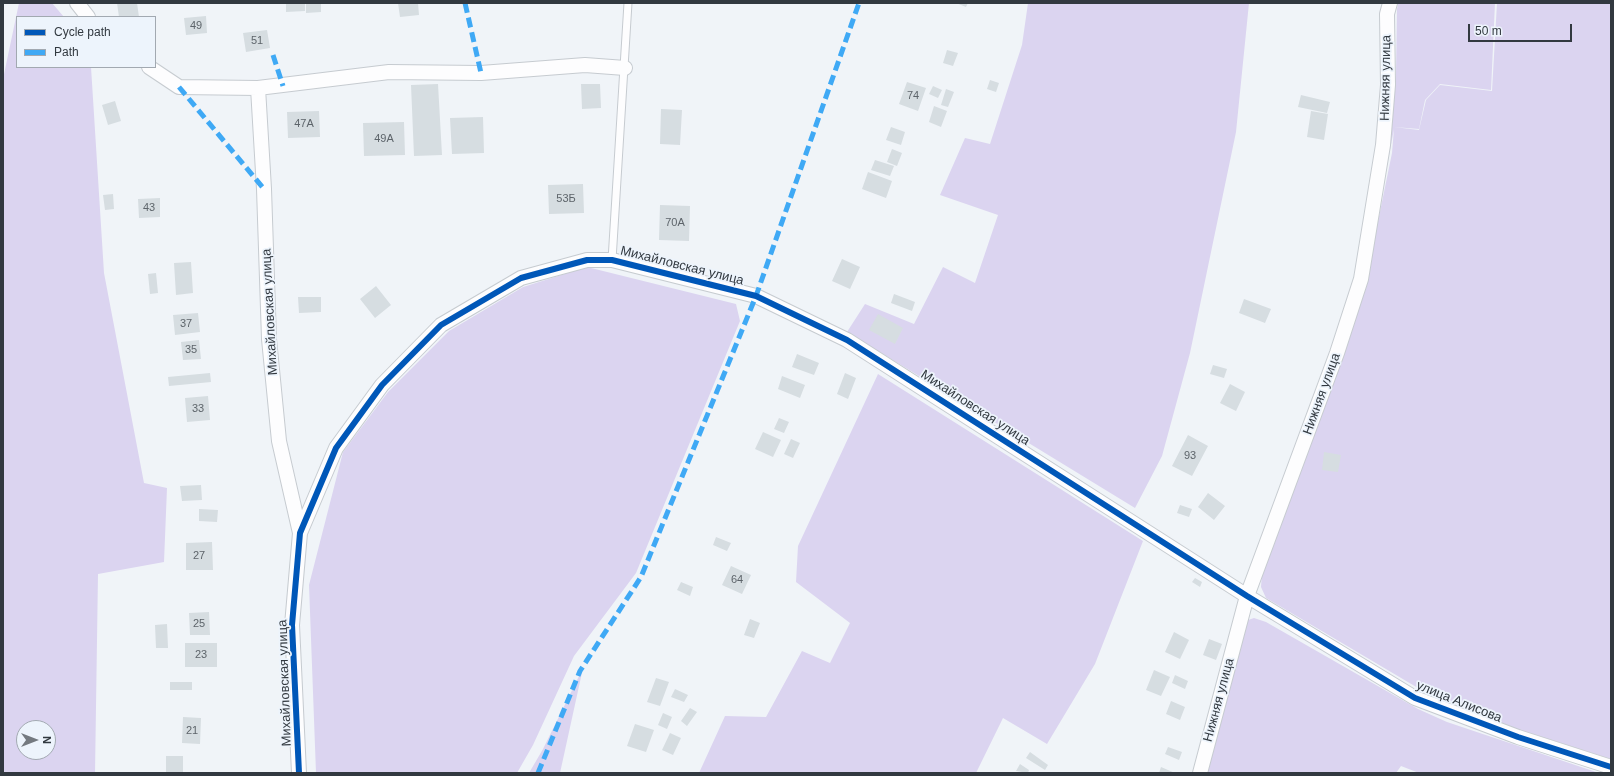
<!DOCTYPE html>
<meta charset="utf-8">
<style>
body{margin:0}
#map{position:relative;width:1614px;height:776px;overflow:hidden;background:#f0f4f8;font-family:Arial,sans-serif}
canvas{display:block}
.frame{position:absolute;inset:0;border:4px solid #323940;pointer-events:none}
.legend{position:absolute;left:16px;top:16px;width:140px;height:52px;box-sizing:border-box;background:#edf4fc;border:1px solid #a2a9b1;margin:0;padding:5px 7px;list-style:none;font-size:12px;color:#323940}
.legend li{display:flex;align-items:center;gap:8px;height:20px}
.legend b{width:20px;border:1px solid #a2a9b1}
.north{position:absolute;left:16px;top:720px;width:40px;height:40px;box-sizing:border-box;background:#edf4fc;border:1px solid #a2a9b1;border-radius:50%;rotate:90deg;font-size:11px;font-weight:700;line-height:16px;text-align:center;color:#323940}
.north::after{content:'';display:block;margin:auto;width:14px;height:18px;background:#747a80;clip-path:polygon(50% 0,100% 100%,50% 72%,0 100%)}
.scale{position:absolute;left:1468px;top:24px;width:104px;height:18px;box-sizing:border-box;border:2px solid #323940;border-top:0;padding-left:5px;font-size:12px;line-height:14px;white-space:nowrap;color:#323940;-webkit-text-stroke:3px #edf4fc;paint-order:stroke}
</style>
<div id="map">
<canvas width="1614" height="776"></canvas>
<div class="frame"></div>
<ul class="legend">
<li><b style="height:5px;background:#0057b8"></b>Cycle path</li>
<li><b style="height:5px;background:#3fa9f5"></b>Path</li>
</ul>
<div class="north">N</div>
<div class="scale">50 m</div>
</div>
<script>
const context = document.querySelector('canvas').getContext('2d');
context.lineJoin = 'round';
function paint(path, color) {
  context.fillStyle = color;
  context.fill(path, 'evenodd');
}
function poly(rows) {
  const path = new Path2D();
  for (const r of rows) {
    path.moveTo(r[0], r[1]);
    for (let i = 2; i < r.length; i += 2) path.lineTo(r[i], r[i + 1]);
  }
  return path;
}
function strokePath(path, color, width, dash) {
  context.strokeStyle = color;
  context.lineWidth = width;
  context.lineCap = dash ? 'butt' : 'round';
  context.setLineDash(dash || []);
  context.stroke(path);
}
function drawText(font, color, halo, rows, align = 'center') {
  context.font = font + ' Arial,sans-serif';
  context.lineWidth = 3.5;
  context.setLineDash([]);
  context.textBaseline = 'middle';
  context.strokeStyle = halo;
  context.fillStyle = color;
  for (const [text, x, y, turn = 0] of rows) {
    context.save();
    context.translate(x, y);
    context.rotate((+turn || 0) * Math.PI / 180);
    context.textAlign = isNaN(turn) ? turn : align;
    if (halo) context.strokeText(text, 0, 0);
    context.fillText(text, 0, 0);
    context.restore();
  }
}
const green = poly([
 [19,3,52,3,64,17,17,17,17,67,91,67,104,273,144,483,167,488,164,562,98,574,95,773,3,773,3,79],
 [24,728,48,728,48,752,24,752],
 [1028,3,1249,3,1236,132,1190,353,1162,456,1135,508,847,332,865,304,914,324,943,267,975,283,998,215,940,195,965,138,990,144,1022,45],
 [1398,3,1495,3,1491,90,1440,84,1425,100,1419,129,1394,127,1419,130,1426,100,1440,85,1492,91,1497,3,1611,3,1611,759,1517,729,1418,688,1266,598,1261,587,1262,573,1366,280,1392,153,1394,129,1365,280,1387,150,1396,73,1397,9],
 [587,267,736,304,740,321,636,573,574,656,533,745,517,773,316,773,309,585,343,452,388,392,449,331,523,287],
 [878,374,1143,541,1095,664,1047,744,1003,718,976,773,699,773,725,716,766,717,802,651,830,663,850,623,796,582,798,546],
 [1254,618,1266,622,1418,709,1447,722,1599,773,1419,773,1401,766,1396,773,1206,773,1245,621],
 [583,668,560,773,529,773,543,749]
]);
const building = poly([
 [117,3,137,3,139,17,119,17],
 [286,3,305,3,305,11,286,12],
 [306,3,321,3,321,12,306,13],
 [398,3,418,3,419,15,400,17],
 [956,3,968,3,966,7],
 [206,16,207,33,186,35,184,18],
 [267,30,270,48,246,52,243,33],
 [947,50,958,53,953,66,943,63],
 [990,80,999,83,996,92,987,89],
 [907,82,926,88,918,111,899,104],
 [438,84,442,155,414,156,411,85],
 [581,84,600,84,601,108,582,109],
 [933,86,942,90,938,98,929,94],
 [946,89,954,92,948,107,941,105],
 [1301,95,1330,102,1327,113,1298,107],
 [115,101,121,121,108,125,102,105],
 [934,106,947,111,941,127,929,122],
 [661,109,682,110,680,145,660,144],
 [319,111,320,137,288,138,287,112],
 [1311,111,1328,114,1324,140,1307,137],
 [483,117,484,153,452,154,450,118],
 [404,122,405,155,364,156,363,123],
 [891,127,905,132,901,145,886,140],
 [892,149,902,153,897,166,887,162],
 [875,160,894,166,890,176,871,170],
 [868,172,892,181,886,198,862,189],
 [583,184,584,213,549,214,548,185],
 [113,194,114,209,105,210,103,195],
 [160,198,160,217,139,218,138,199],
 [660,205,690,206,689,241,659,240],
 [842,259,860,267,850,289,832,281],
 [191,262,193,293,176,295,174,263],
 [156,273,158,293,150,294,148,274],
 [376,286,391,305,375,318,360,299],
 [894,294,915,302,912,311,891,303],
 [298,297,321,297,321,312,299,313],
 [1244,299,1271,309,1265,323,1239,313],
 [198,313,200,332,175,335,173,315],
 [878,314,903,328,895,344,869,330],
 [199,340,201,359,183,360,181,342],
 [797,354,819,363,814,375,792,367],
 [1213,365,1227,369,1224,378,1210,374],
 [210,373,211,382,169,386,168,377],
 [845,373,856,378,848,399,837,394],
 [782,376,805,385,800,398,778,389],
 [1230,384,1245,392,1236,411,1220,403],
 [208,396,210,420,187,422,185,398],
 [779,418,789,422,784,433,774,429],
 [763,432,781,440,773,457,755,449],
 [1188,435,1208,446,1192,476,1172,466],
 [791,439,800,443,793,458,784,454],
 [1324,452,1341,455,1338,472,1322,470],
 [201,485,202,500,182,501,180,486],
 [1208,493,1225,506,1214,520,1198,507],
 [1180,505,1192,509,1189,517,1177,513],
 [199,509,218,510,217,522,199,521],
 [716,537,731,543,727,551,713,545],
 [212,542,213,570,186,570,186,543],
 [731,566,751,575,742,594,722,585],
 [1195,578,1202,582,1200,587,1192,582],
 [681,582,693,587,690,596,677,590],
 [209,612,210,635,190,635,189,613],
 [750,619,760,623,754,638,744,635],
 [167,624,168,648,156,648,155,625],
 [1174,632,1189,640,1180,659,1165,652],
 [1209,639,1222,644,1216,660,1203,655],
 [185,643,217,643,217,667,185,667],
 [1154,670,1170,677,1161,696,1146,690],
 [1175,675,1188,681,1185,689,1172,683],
 [656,678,669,682,660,706,647,702],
 [170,682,192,682,192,690,170,690],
 [675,689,688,695,684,702,671,697],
 [1171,701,1185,707,1180,720,1166,714],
 [690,708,697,712,687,726,681,721],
 [663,713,672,717,667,729,658,725],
 [183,717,201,718,200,744,182,743],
 [635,724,654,730,646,752,627,746],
 [670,733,681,738,673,755,662,750],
 [1168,747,1182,752,1179,760,1165,754],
 [1030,752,1048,765,1045,770,1026,758],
 [166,756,183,756,183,773,166,773],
 [1020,764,1029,770,1028,773,1016,771],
 [1161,767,1175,773,1159,773]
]);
const service = poly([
 [612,260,628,3]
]);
const minor = poly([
 [77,3,88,17],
 [149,67,179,87,258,88,389,72,481,73,585,65,625,68],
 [258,88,264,189,269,339,279,441,300,533],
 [299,773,292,625,300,533,336,448,382,385,441,325,521,278,587,260,612,260,756,296,847,340,1247,596,1415,698,1518,737,1611,767],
 [1200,773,1247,596,1337,353,1361,279,1383,145,1388,85,1387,14,1390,3]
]);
const quiet = poly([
 [465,3,481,73],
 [273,55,283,86],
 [179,87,264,189],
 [538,773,580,671,641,577,756,296,859,3]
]);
const cycleway = poly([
 [299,773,292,625,300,533,336,448,382,385,441,325,521,278,587,260,612,260,756,296,847,340,1247,596,1415,698,1518,737,1611,767]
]);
const numberNames = [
 ["49",196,26],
 ["51",257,41],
 ["74",913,96],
 ["47А",304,124],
 ["49А",384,139],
 ["53Б",566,199],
 ["43",149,208],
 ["70А",675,223],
 ["37",186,324],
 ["35",191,350],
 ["33",198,409],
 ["93",1190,456],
 ["27",199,556],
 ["64",737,580],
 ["25",199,624],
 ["23",201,655],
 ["21",192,731]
];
const streetNames = [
 ["Нижняя улица",1386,78,-89],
 ["Михайловская улица",682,266,14],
 ["Михайловская улица",270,312,-93],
 ["Нижняя улица",1322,394,-70],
 ["Михайловская улица",975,408,33],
 ["Михайловская улица",285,683,-92],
 ["Нижняя улица",1219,700,-75],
 ["улица Алисова",1459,702,22]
];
paint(green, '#dbd4f0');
paint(building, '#d6dde1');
strokePath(service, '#c6cbd0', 9);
strokePath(minor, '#c6cbd0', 16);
strokePath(service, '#fdfdfe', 7);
strokePath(minor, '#fdfdfe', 14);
strokePath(quiet, '#3fa9f5', 5, [10, 5]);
strokePath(cycleway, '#0057b8', 6);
drawText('11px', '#5d646a', null, numberNames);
drawText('13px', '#323940', '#edf4fc', streetNames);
</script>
